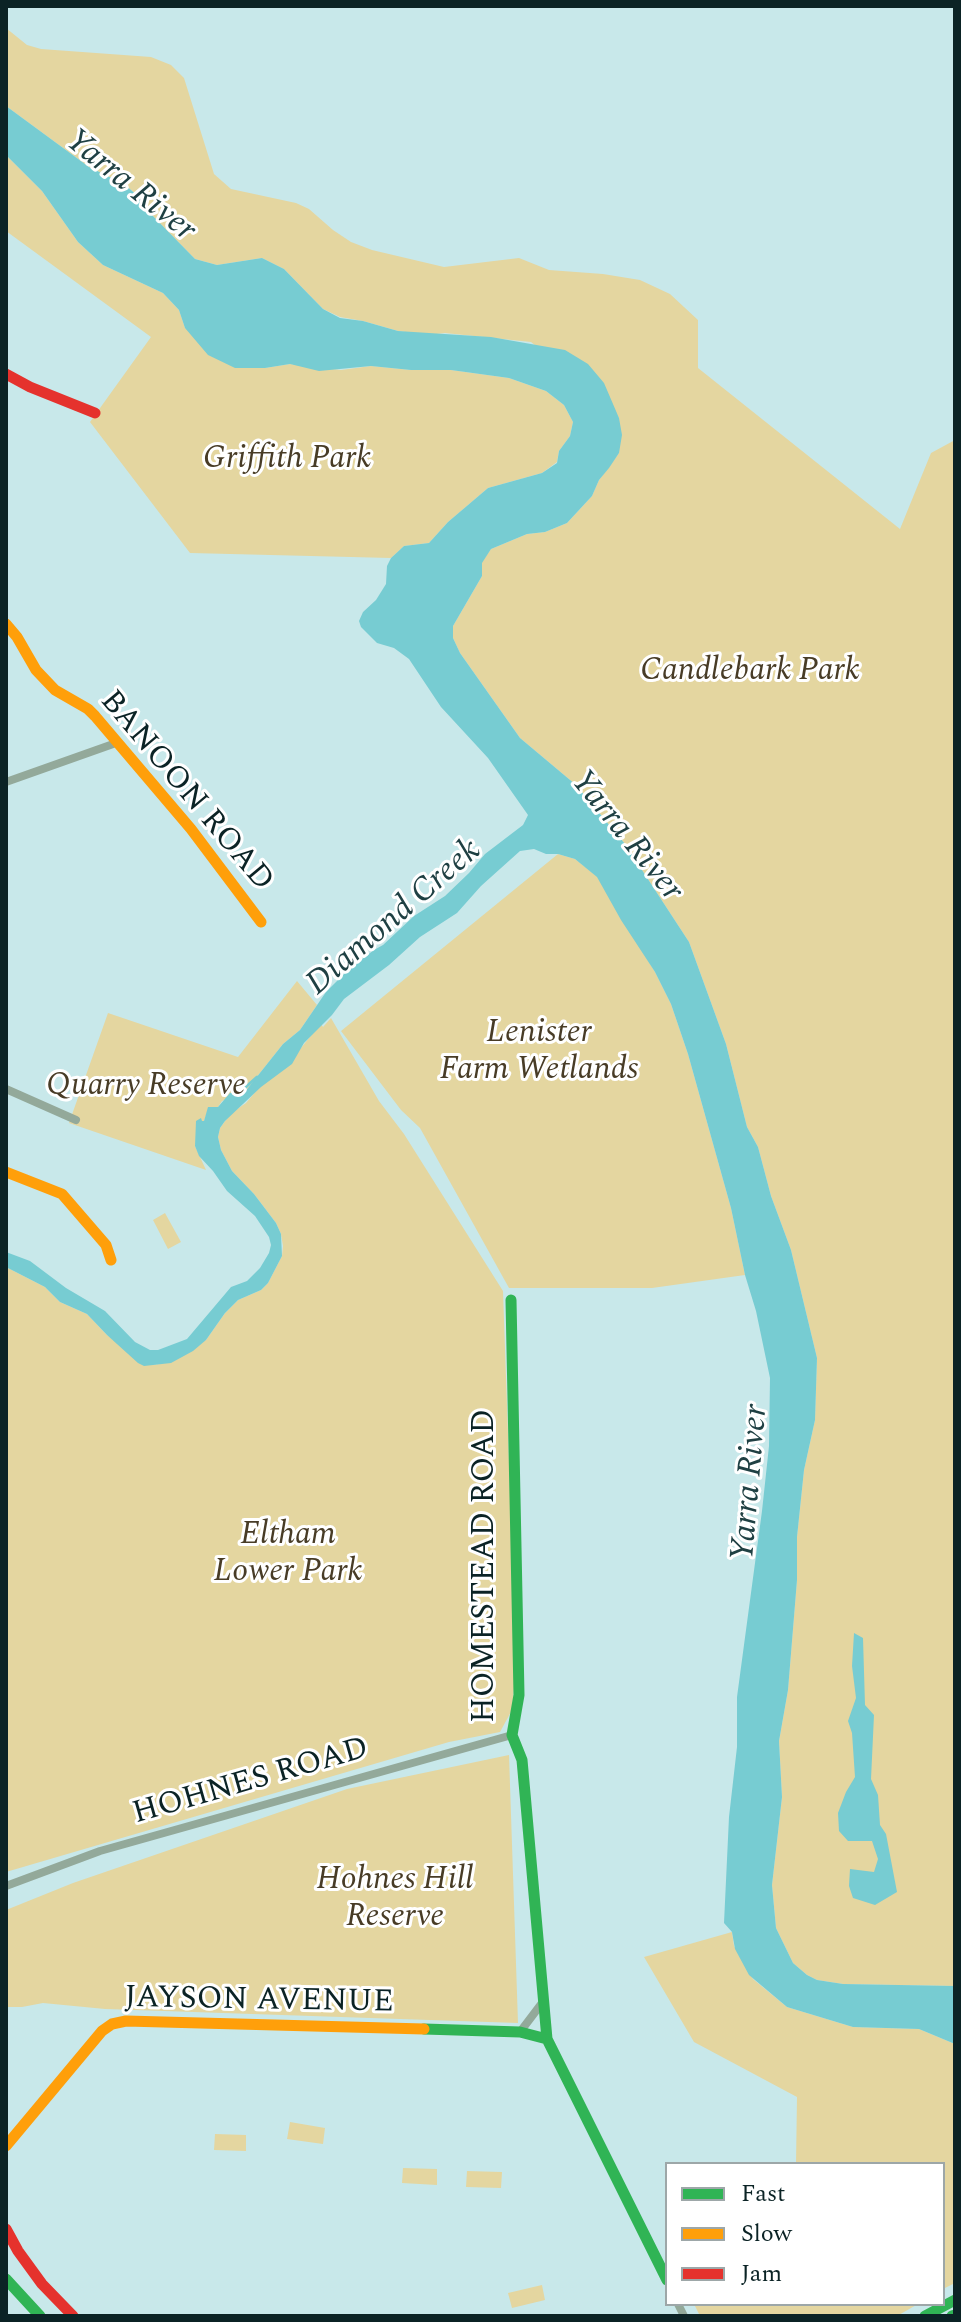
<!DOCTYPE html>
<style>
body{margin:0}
#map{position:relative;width:961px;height:2322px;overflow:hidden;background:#c8e8ea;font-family:Spectral,serif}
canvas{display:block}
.frame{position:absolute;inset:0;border:8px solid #0b2325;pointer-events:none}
.legend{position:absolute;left:665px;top:2162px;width:280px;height:144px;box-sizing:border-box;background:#fff;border:2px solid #9da7a8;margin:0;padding:10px 14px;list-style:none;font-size:24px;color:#0b2325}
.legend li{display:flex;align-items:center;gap:16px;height:40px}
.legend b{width:40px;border:2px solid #9da7a8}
</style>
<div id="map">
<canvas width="961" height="2322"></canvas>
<div class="frame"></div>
<ul class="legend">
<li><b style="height:10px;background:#30b455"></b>Fast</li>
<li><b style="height:10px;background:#ff9f0a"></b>Slow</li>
<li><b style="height:10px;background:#e5322d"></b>Jam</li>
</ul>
</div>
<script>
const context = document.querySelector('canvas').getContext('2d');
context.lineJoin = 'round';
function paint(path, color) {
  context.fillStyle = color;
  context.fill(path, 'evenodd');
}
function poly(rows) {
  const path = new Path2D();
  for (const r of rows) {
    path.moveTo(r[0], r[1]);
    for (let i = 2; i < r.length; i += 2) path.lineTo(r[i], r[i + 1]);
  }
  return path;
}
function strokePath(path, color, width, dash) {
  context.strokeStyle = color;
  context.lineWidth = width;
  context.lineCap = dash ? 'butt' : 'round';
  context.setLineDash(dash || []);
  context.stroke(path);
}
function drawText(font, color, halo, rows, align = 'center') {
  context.font = font + ' Spectral,serif';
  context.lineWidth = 6;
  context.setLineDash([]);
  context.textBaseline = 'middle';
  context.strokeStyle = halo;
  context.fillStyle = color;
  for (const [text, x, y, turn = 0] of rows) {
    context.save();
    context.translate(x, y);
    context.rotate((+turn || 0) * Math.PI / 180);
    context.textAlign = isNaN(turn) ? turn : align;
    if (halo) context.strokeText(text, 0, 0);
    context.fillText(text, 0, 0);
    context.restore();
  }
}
const green = poly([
 [6,28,27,45,41,49,151,57,171,65,184,78,214,174,231,189,296,203,309,209,333,230,351,242,372,250,444,267,519,258,549,270,603,274,640,280,670,294,698,320,698,368,900,529,931,453,955,440,955,1986,843,1984,817,1980,807,1975,793,1963,776,1928,772,1885,782,1797,779,1741,788,1690,797,1580,797,1537,804,1470,815,1420,817,1358,791,1250,771,1196,758,1147,747,1127,726,1044,689,942,625,844,576,785,520,738,460,653,453,638,453,626,482,576,481,563,491,549,527,534,545,532,567,523,592,496,599,480,619,453,619,418,613,408,531,342,445,333,429,335,398,331,363,321,340,317,323,309,284,269,262,258,217,265,195,259,150,213,138,196,124,184,89,167,6,106],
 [6,155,42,191,78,242,103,265,163,293,179,310,185,328,265,368,290,364,341,370,371,366,411,370,451,370,509,378,546,391,564,405,573,422,570,436,559,451,557,462,542,473,488,488,448,522,429,543,404,546,391,558,190,553,90,422,151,337,6,231],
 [558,854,575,859,598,877,655,972,671,1004,688,1054,731,1208,745,1275,652,1288,509,1288,420,1128,401,1110,341,1031],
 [297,981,317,1005,300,1030,283,1044,244,1093,222,1101,218,1107,209,1107,195,1146,206,1170,69,1123,108,1013,238,1057],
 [331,1018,379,1101,404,1134,503,1291,516,1664,512,1710,500,1732,449,1742,6,1872,6,1267,45,1287,60,1302,87,1314,107,1335,151,1365,160,1364,206,1340,225,1313,238,1300,261,1290,268,1283,282,1256,283,1246,281,1234,276,1223,254,1194,232,1171,221,1150,218,1137,220,1128,231,1113,246,1103,261,1085,284,1069,317,1028,321,1024,323,1027],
 [165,1213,181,1242,168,1249,153,1220],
 [509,1755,518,2023,105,2009,43,2003,22,2007,6,2007,6,1910,73,1883,347,1789],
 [732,1932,734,1946,753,1979,787,2007,853,2027,919,2029,955,2044,955,2283,943,2289,943,2164,796,2164,797,2097,694,2042,644,1957],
 [290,2122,325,2128,323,2144,287,2139],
 [215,2134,246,2135,246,2151,214,2150],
 [403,2168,437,2169,437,2185,402,2183],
 [467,2171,502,2172,501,2188,466,2187],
 [542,2285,545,2300,512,2308,508,2293],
 [694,2304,918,2304,897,2316,700,2316]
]);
const water = poly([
 [6,106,89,167,124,184,138,196,150,213,195,259,217,265,262,258,284,269,323,309,340,318,363,321,398,331,491,337,565,350,588,364,604,383,619,418,622,435,619,453,609,468,599,480,592,496,567,523,545,532,527,534,491,549,482,563,482,576,453,626,453,638,460,653,520,738,576,785,625,844,689,942,726,1044,747,1127,758,1147,771,1196,791,1250,817,1358,815,1420,804,1470,797,1537,797,1580,788,1690,779,1741,782,1797,772,1885,776,1928,793,1963,807,1975,817,1980,843,1984,955,1986,955,2044,919,2029,853,2027,787,2007,749,1975,735,1949,732,1932,724,1923,729,1817,737,1747,737,1697,762,1511,769,1446,770,1378,756,1311,745,1275,731,1208,688,1054,671,1004,655,972,621,920,597,877,575,859,558,854,546,854,534,849,520,851,481,886,457,913,420,937,389,965,344,999,332,1015,304,1043,292,1064,261,1087,225,1121,220,1128,218,1137,221,1150,232,1171,254,1194,276,1223,281,1234,282,1256,268,1283,261,1290,238,1300,225,1313,206,1340,193,1351,171,1363,144,1366,138,1363,107,1335,87,1314,60,1302,45,1287,6,1267,6,1252,30,1261,66,1288,105,1311,135,1342,150,1350,158,1350,187,1339,231,1287,247,1281,260,1268,269,1253,271,1245,269,1237,255,1216,227,1191,213,1171,199,1156,195,1146,196,1121,201,1118,202,1121,204,1121,208,1107,218,1107,230,1093,240,1090,244,1093,283,1044,300,1030,326,992,348,970,374,950,383,945,414,916,445,896,469,873,485,854,523,825,528,815,488,758,441,707,409,659,394,648,377,643,361,627,359,621,363,612,376,600,386,584,387,566,391,558,404,546,429,543,448,522,488,488,542,473,557,463,559,451,570,436,573,422,564,405,546,391,509,378,451,370,411,370,371,366,319,371,290,364,265,368,235,368,208,355,185,328,179,310,163,293,103,265,78,242,42,191,6,155],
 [854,1633,863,1638,865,1705,874,1715,871,1779,878,1795,880,1825,886,1834,897,1892,875,1905,853,1898,849,1886,850,1869,874,1872,878,1859,872,1841,848,1841,839,1831,838,1813,846,1792,855,1777,852,1733,848,1721,856,1698,852,1666]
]);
const stream = poly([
 [239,1093,257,1077]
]);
const street = poly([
 [6,782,116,743],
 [6,1089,76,1120],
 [6,1886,100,1851,512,1735],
 [520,2032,542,2003],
 [678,2304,684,2316]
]);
const fast = poly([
 [511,1300,519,1695,512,1735,522,1760,547,2039,667,2280],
 [424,2029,520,2032,547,2039],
 [6,2279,40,2316],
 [925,2316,955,2300],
 [952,2316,955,2315]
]);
const slow = poly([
 [6,624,17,637,36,670,55,690,88,709,95,716,191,829,261,922],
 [6,1172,62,1194,106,1245,111,1260],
 [6,2146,102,2031,112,2024,126,2021,424,2029]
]);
const jam = poly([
 [6,374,30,387,95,413],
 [6,2229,18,2251,42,2284,73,2316]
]);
const parkNames = [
 ["Griffith Park",287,461],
 ["Candlebark Park",750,673],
 ["Lenister",539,1035],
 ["Farm Wetlands",539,1072],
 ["Quarry Reserve",146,1088],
 ["Eltham",288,1537],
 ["Lower Park",288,1574],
 ["Hohnes Hill",395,1882],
 ["Reserve",395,1919]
];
const streetNames = [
 ["BANOON ROAD",185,792,50],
 ["HOMESTEAD ROAD",487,1566,-90],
 ["HOHNES ROAD",251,1783,-16],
 ["JAYSON AVENUE",259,2002,1]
];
const waterNames = [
 ["Yarra River",129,187,39],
 ["Yarra River",625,837,51],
 ["Diamond Creek",395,919,-41],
 ["Yarra River",752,1483,-85]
];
paint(green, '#e4d6a0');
paint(water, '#77ccd2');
strokePath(stream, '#77ccd2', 3);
strokePath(street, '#93a99a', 8);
strokePath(fast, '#30b455', 11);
strokePath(slow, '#ff9f0a', 11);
strokePath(jam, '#e5322d', 11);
drawText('italic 32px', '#483c26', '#fff', parkNames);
drawText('32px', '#0b2325', '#fff', streetNames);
drawText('italic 34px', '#1f4043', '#fff', waterNames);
</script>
